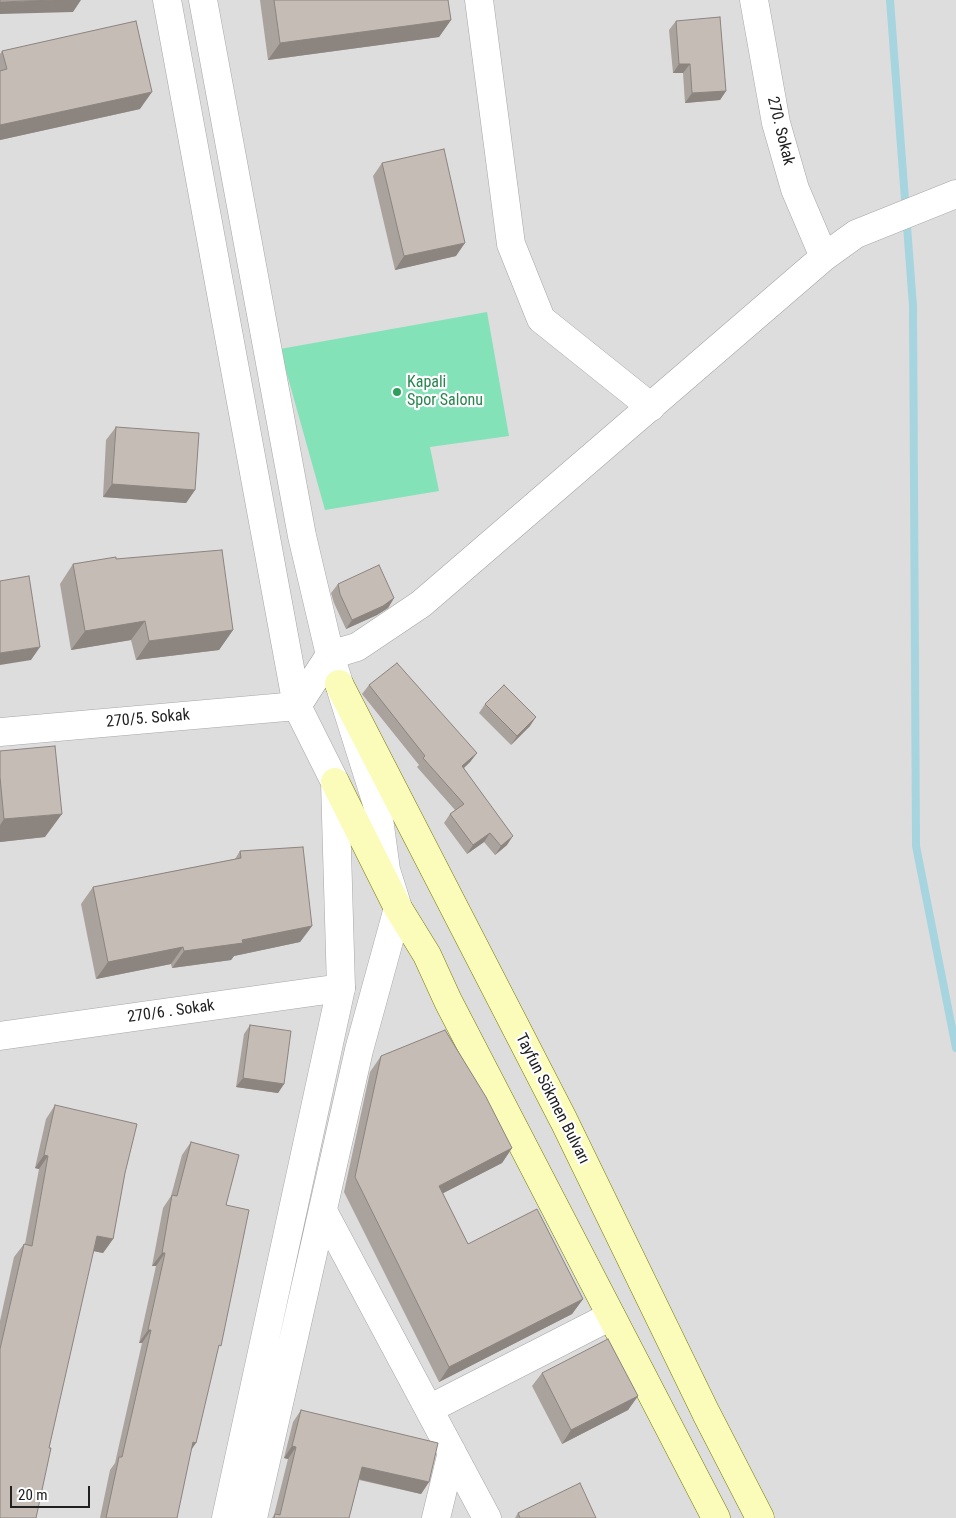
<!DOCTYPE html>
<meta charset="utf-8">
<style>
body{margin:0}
#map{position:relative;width:956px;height:1518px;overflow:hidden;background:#f1ede7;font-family:"Roboto Condensed",sans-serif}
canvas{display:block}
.scale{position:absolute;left:10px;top:1486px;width:80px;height:22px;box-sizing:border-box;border:2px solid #202020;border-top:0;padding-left:6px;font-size:15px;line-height:18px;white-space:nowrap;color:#202020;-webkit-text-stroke:4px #fff;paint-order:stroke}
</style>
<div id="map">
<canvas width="956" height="1518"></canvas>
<div class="scale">20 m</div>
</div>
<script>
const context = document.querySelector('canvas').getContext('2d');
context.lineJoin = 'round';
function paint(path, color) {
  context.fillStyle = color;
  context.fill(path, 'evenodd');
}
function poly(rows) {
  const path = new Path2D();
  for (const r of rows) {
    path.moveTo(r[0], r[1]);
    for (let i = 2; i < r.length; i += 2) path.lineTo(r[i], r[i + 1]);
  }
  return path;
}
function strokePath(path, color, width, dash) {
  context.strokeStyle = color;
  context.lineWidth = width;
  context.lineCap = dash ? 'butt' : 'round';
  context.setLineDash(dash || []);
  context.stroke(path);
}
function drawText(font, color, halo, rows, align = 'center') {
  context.font = font + ' "Roboto Condensed",sans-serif';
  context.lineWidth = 4.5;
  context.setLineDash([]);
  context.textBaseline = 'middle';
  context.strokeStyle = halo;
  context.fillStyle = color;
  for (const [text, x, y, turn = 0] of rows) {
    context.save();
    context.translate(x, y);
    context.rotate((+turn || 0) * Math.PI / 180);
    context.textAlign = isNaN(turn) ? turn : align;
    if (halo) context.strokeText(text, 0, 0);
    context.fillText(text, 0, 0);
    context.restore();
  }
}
const residential = poly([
 [0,0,956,0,956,1518,0,1518]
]);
const pitch = poly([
 [487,312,509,436,430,447,439,491,325,510,280,349]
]);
const stream = poly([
 [890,0,913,306,916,846,956,1048]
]);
const minor = poly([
 [479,0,511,244,541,319,651,407],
 [0,732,297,706],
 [0,1036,341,988],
 [323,1211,487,1518],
 [429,1409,611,1316],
 [436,1518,452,1452]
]);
const tertiary = poly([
 [167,0,297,706,335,782,341,988,226,1518],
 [203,0,302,536,330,655,377,804,386,870,398,908,359,1050,253,1518],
 [754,0,776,123,795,189,824,257],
 [297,706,330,655,357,647,421,604,824,257,856,234,956,194]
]);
const secondary = poly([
 [339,684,564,1121,706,1413,760,1518],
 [335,782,398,908,427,955,448,1001,716,1518]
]);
const wall = poly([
 [260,0,448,0,451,20,439,37,268,60],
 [676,21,726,91,720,100,685,103,683,73,673,73,669,30],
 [2,51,140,109,0,140,0,54],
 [382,163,456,256,395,270,373,176],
 [116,427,195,490,186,503,103,497,106,440],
 [116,559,233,630,219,650,136,660,131,640,71,650,60,584,73,564],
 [338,584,394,598,388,608,377,615,346,629,334,603,331,593],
 [369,685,477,753,470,762,464,768,507,845,495,855,484,842,467,854,444,823,450,814,455,810,417,767,419,765,362,694],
 [485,704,530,726,511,745,479,713],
 [0,751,45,837,0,842],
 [240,851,312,926,300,942,234,956,231,960,172,968,171,964,96,979,81,904,93,887,235,859],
 [250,1025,284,1084,278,1093,236,1087,244,1034],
 [381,1056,512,1148,502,1163,443,1193,468,1244,583,1299,572,1314,439,1382,344,1192,370,1072],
 [55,1105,125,1173,113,1239,103,1253,94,1251,0,1518,0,1321,14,1257,24,1244,25,1244,39,1169,35,1168,46,1119],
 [191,1142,226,1205,217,1352,191,1450,177,1518,100,1518,110,1470,115,1463,142,1343,139,1343,156,1266,152,1266,163,1208,171,1196,182,1155],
 [542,1373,638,1396,628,1410,562,1444,532,1386],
 [301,1410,429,1482,421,1494,359,1480,349,1518,272,1518,274,1515,288,1459,284,1458,293,1422],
 [518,1513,596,1518,515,1518]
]);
const shadedWall = poly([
 [56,0,81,0,73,12,0,14,0,2],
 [451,20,439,37,268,60,280,43],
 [679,64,690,64,683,73,673,73],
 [726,91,720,100,685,103,692,93],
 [152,92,140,109,0,140,0,125],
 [465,243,456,256,395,270,404,256],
 [112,484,195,490,186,503,103,497],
 [394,598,388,608,377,615,346,629,352,620],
 [145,621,131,640,71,650,85,631],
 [233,630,219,650,136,660,149,641],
 [40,647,31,660,0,665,0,653],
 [536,717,530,726,511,745,517,736],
 [477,753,470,762,456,775,462,766],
 [62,814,45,837,0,842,0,825,4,819],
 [490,833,484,842,467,854,473,845],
 [513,836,507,845,495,855,501,846],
 [312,926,300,942,234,956,231,960,172,968,184,951,242,940],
 [183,947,171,964,96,979,108,962],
 [243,1078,284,1084,278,1093,236,1087],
 [512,1148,502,1163,428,1201,439,1186],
 [44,1155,48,1156,39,1169,35,1168],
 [97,1236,113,1239,103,1253,88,1250],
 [162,1253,165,1253,156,1266,152,1266],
 [583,1299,572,1314,439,1382,449,1367],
 [148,1330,151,1330,142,1343,139,1343],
 [638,1396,628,1410,562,1444,571,1430],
 [193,1442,196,1443,187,1456],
 [292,1446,296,1447,288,1459,284,1458],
 [362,1467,429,1482,421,1494,354,1478]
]);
const building = poly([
 [0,0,56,0,0,2,0,0],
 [274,0,448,0,451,20,280,43,274,0],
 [720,17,726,91,692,93,690,64,679,64,676,21,720,17],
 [136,21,152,92,0,125,0,71,7,69,2,51,136,21],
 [444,149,465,243,404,256,382,163,444,149],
 [116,427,199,433,195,490,112,484,116,427],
 [222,550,233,630,149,641,145,621,85,631,73,564,116,557,116,559,222,550],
 [379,565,394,598,383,606,352,620,340,594,338,584,379,565],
 [29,576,40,647,0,653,0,581,29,576],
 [397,663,477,753,462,766,513,836,501,846,490,833,473,845,450,814,464,804,423,758,425,756,369,685,397,663],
 [504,685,536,717,517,736,485,704,504,685],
 [55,746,62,814,4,819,0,777,0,751,55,746],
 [303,847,312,926,242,940,243,943,184,951,183,947,108,962,93,887,241,858,240,851,303,847],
 [250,1025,291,1031,284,1084,243,1078,250,1025],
 [445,1030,486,1097,512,1148,439,1186,468,1244,537,1209,583,1299,449,1367,355,1177,381,1056,445,1030],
 [55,1105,137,1124,125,1173,113,1239,97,1236,49,1448,51,1448,36,1518,0,1518,0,1349,24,1244,32,1246,48,1156,44,1155,55,1105],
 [191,1142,239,1155,226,1205,249,1210,221,1346,219,1345,196,1443,193,1442,177,1518,106,1518,119,1457,122,1457,151,1330,148,1330,165,1253,162,1253,172,1195,177,1196,191,1142],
 [608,1339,638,1396,571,1430,542,1373,608,1339],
 [301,1410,438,1443,429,1482,362,1467,349,1518,274,1518,275,1514,280,1515,296,1447,292,1446,301,1410],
 [580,1483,596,1518,520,1518,518,1513,580,1483]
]);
const markers = [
 [397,392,5,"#2e9e5b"]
];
const streetNames = [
 ["270. Sokak",780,131,76],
 ["270/5. Sokak",148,719,-5],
 ["270/6 . Sokak",171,1012,-8],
 ["Tayfun Sökmen Bulvarı",552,1099,63]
];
const leisureNames = [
 ["Kapali",407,383],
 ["Spor Salonu",407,401]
];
paint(residential, '#dedddd');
paint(pitch, '#83e2b8');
strokePath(stream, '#a6d5df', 8);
strokePath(minor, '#a7a7a7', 29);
strokePath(tertiary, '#a7a7a7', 29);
strokePath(secondary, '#767d02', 29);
strokePath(minor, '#fff', 28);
strokePath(tertiary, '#fff', 28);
strokePath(secondary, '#fbfbba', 28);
paint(wall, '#aaa29d');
paint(shadedWall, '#8b847f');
paint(building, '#c6bcb6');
strokePath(building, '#8b847f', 1);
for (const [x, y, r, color] of markers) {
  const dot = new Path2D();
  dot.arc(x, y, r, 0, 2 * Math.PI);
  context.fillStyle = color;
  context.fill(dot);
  strokePath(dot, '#fff', 2);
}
drawText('16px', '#202020', '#fff', streetNames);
drawText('16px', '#27864d', '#fff', leisureNames, 'left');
</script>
